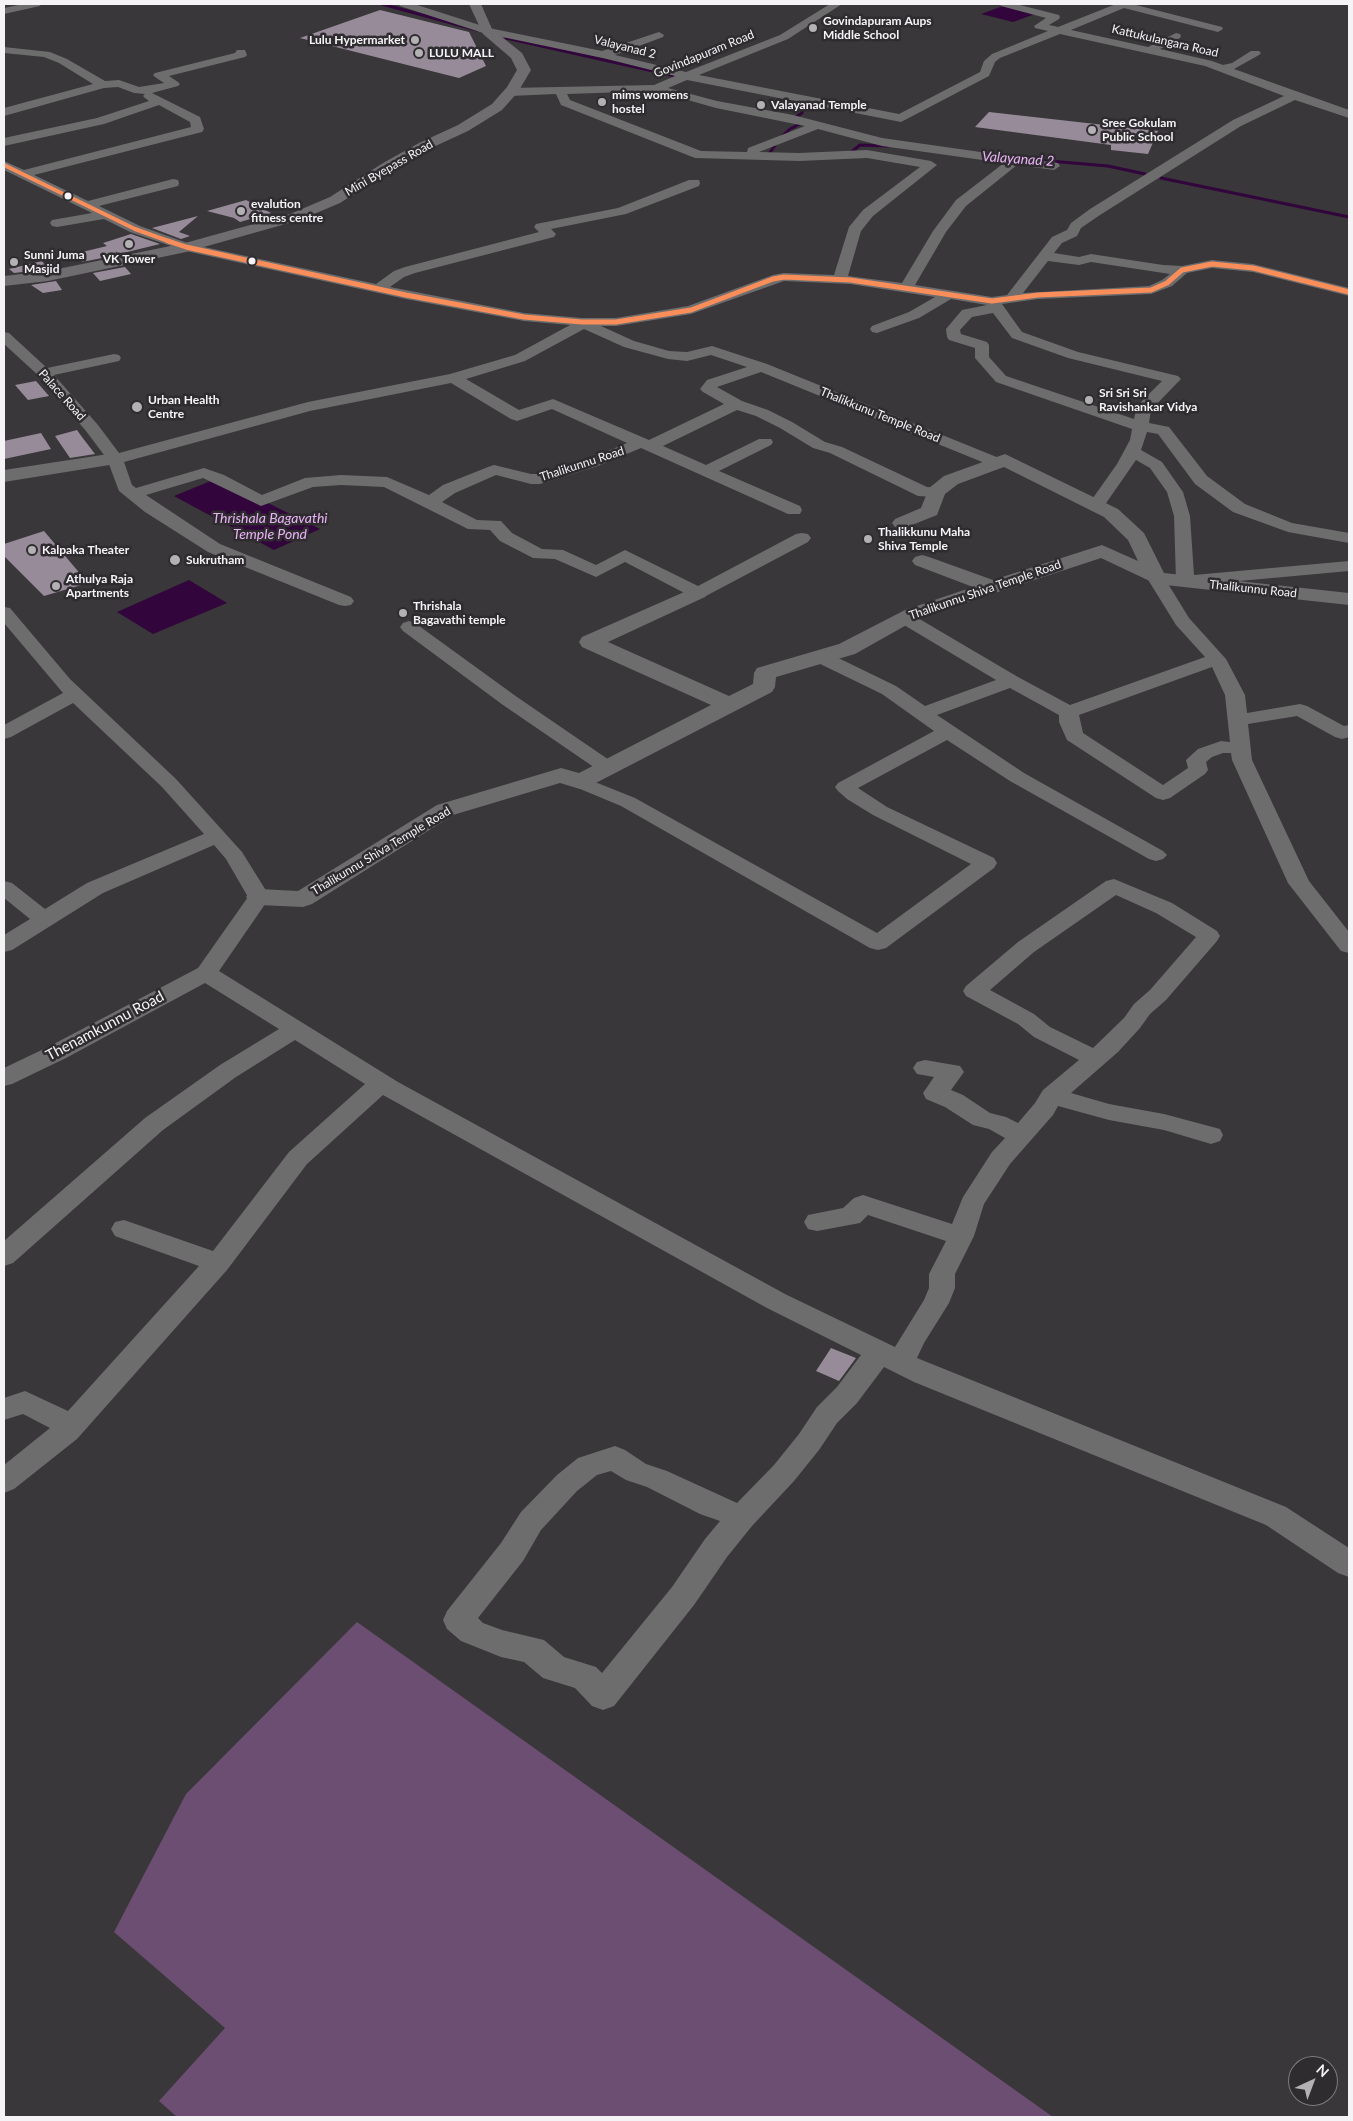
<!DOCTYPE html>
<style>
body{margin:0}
#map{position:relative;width:1353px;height:2121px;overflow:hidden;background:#393739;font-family:Lato,sans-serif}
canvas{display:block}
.frame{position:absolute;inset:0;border:5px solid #f5f3f6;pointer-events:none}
.north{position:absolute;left:1288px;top:2056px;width:50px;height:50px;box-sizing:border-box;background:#2f2c30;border:1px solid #7e7c7f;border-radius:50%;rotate:43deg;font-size:14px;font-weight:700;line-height:20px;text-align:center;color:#f5f3f6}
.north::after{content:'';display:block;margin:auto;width:18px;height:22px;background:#b3b1b4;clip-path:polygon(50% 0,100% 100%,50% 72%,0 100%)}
</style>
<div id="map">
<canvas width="1353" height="2121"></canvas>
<div class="frame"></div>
<div class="north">N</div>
</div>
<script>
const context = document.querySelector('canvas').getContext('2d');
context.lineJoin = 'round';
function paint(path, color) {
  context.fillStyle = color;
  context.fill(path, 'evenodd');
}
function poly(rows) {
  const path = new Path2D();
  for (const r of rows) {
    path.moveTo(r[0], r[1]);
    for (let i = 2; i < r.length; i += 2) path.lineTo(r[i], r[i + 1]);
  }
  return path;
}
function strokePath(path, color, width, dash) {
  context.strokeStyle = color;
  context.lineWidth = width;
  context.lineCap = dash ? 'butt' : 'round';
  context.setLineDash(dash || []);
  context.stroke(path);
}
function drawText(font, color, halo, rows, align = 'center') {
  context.font = font + ' Lato,sans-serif';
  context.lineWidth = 5;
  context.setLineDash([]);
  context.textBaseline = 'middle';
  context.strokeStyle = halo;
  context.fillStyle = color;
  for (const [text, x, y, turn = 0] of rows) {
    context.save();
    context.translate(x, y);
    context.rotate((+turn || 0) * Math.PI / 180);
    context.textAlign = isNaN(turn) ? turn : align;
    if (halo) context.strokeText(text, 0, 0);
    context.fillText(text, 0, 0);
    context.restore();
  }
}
const green = poly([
 [357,1622,1053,2117,177,2117,159,2101,225,2028,114,1932,186,1794]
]);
const water = poly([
 [1003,6,1035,14,1013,22,981,14],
 [218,478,320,529,274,550,174,496],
 [189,580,227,603,153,634,117,612]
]);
const stream = poly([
 [382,4,477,30],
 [506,38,675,76],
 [786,98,803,105,802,113,793,119,796,119],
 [769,154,780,138,790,129,806,121],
 [849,154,860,145,888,146],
 [1014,158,1108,166,1145,174],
 [1161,178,1349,217]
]);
const building = poly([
 [380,10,469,32,486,66,459,78,300,38],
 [989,112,1158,131,1148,154,1111,150,1111,145,975,127],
 [246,200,271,213,240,222,234,218,207,211],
 [198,216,179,232,190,236,181,239,152,228],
 [131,234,160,244,119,254,115,251,117,255,82,262,74,254,107,246,103,243],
 [42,261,48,269,14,273,9,269],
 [125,267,131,274,100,281,93,273],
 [56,281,62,290,43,293,31,285],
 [36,381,49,396,28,400,15,385],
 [77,430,82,437,95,454,70,458,55,436],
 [41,433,51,449,4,459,4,441],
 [44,531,88,583,44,596,4,556,4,544],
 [831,1348,856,1358,839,1381,816,1371]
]);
const minor = poly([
 [23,4,41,4,40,6,4,14,4,8,23,4],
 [399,4,414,4,489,28,602,51,659,32,664,35,663,37,615,55,686,72,780,35,830,4,842,4,788,39,699,75,899,114,980,72,984,61,992,54,1048,31,1035,28,1034,26,1046,18,1001,6,1000,4,1016,4,1059,15,1060,17,1059,19,1049,25,1058,27,1116,4,1132,4,1222,27,1223,29,1218,32,1124,8,1071,30,1148,47,1176,33,1180,34,1181,36,1180,38,1160,49,1212,61,1223,65,1232,63,1251,51,1259,51,1261,53,1259,55,1234,69,1349,110,1349,118,1295,100,1241,126,1100,215,1081,228,1077,236,1062,243,1054,253,1079,257,1091,254,1163,265,1182,266,1212,260,1253,264,1349,288,1349,296,1253,272,1212,268,1187,273,1172,286,1151,294,1038,299,1002,304,1022,332,1078,352,1178,376,1181,379,1178,382,1151,410,1149,423,1169,427,1207,476,1245,504,1292,523,1349,533,1349,543,1288,532,1233,512,1195,484,1158,434,1147,432,1141,450,1162,462,1183,492,1190,516,1194,575,1349,561,1349,571,1185,586,1179,585,1176,581,1174,516,1167,492,1150,468,1136,460,1102,509,1090,509,1088,505,1117,464,1130,440,1132,429,996,382,975,358,975,348,949,340,947,337,946,329,962,310,987,305,951,299,919,318,877,333,872,332,870,329,872,326,909,312,935,297,850,284,784,281,691,314,616,326,601,326,634,341,669,351,687,352,712,346,767,364,1004,460,1006,463,1004,466,992,466,761,372,717,387,742,401,768,410,792,422,825,442,842,447,927,487,942,488,944,492,942,496,936,497,918,496,830,453,813,448,780,428,756,416,737,410,663,446,706,465,759,439,771,439,773,442,771,445,719,471,800,506,802,510,800,514,788,514,641,448,598,466,540,484,531,484,496,475,455,493,442,502,477,520,501,521,512,533,542,549,563,550,596,565,625,550,698,586,796,534,802,533,808,534,811,538,808,542,704,597,698,598,692,597,625,562,596,577,555,559,533,558,500,541,490,530,468,529,384,487,341,485,313,487,261,506,203,478,146,495,220,544,351,597,354,601,351,605,345,606,339,605,208,552,145,512,119,491,107,459,86,431,39,376,4,344,4,332,9,333,47,368,114,354,119,355,121,358,119,361,54,375,98,425,119,453,308,402,450,374,515,355,570,325,524,321,406,299,186,251,130,232,104,219,57,227,52,226,50,223,52,220,92,213,4,170,4,161,24,170,191,127,190,122,159,105,104,124,4,146,4,138,97,118,149,101,145,98,143,96,145,94,134,93,118,87,104,88,4,116,4,108,93,84,59,63,44,57,4,53,4,47,50,52,67,59,105,81,119,80,139,87,164,83,155,77,153,75,155,73,235,53,237,50,245,50,247,55,245,57,169,76,178,82,180,84,178,86,152,93,200,117,204,129,202,132,34,175,88,201,173,179,178,180,179,183,178,186,99,206,140,226,190,244,376,284,394,271,405,267,539,232,534,227,536,224,618,208,689,180,699,180,700,183,699,186,626,214,551,229,556,234,554,237,415,273,404,277,390,287,524,313,582,318,616,318,688,306,773,275,784,273,834,275,849,227,863,210,920,167,867,158,799,161,695,158,561,105,556,94,510,96,504,92,510,88,654,85,675,76,603,58,483,33,400,6,399,4],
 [1060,34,1205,66,1284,96,1233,120,1090,209,1071,223,1067,230,1052,237,1007,295,992,297,915,285,946,232,966,206,1017,165,1054,170,1060,166,1058,163,882,138,793,115,717,101,668,88,687,80,901,122,989,76,995,62,1000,58,1060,34],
 [656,91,716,108,805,126,748,148,747,152,701,151,570,100,567,94,656,91],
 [818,129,882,146,1004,163,956,200,933,231,902,283,848,276,861,231,873,216,937,165,931,161,867,150,799,153,759,152,818,129],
 [1048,261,1079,265,1091,262,1170,274,1162,280,1149,286,1023,293,1048,261],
 [993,313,1012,338,1068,358,1162,381,1137,406,1134,419,1006,376,989,357,989,345,987,342,961,334,960,330,972,317,993,313],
 [584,329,624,347,668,359,687,361,711,355,747,367,707,380,700,389,703,392,724,404,649,440,553,399,519,410,466,379,525,361,584,329],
 [451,383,511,419,517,421,552,409,627,443,586,460,539,474,531,474,494,465,488,467,443,485,429,495,387,477,341,475,305,478,262,495,224,475,204,468,136,488,132,485,124,462,310,411,451,383],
 [1156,573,1162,574,1189,618,1226,659,1245,695,1247,713,1300,704,1307,706,1344,726,1349,725,1349,737,1342,739,1335,737,1297,716,1248,724,1252,760,1309,881,1349,932,1349,953,1341,951,1288,883,1232,760,1231,753,1223,753,1212,757,1206,762,1208,770,1205,774,1170,798,1163,800,1156,798,1067,740,1059,722,1059,715,1010,688,937,715,1024,773,1163,851,1167,855,1163,859,1156,861,1149,859,1010,781,947,740,858,788,887,807,994,858,997,863,994,868,886,948,878,950,870,948,621,806,573,786,570,782,573,778,580,776,635,798,877,933,971,864,873,815,847,799,838,791,835,787,838,783,934,731,882,694,814,661,812,657,814,653,821,651,828,653,896,686,925,706,996,680,899,622,896,618,899,614,905,613,911,614,1018,677,1070,705,1205,657,1176,625,1147,578,1150,574,1156,573],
 [1212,667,1225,695,1230,742,1221,741,1198,749,1186,760,1188,768,1163,785,1083,733,1079,715,1212,667],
 [4,607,10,608,70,679,176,779,242,852,270,897,219,971,398,1082,785,1294,895,1347,924,1300,929,1288,929,1274,946,1241,868,1215,860,1223,817,1231,808,1229,804,1222,808,1215,843,1208,854,1198,863,1195,952,1224,963,1197,992,1152,1005,1138,989,1129,973,1125,945,1107,926,1099,923,1093,934,1077,917,1074,913,1068,917,1062,925,1060,960,1066,964,1072,951,1090,963,1095,990,1113,1006,1117,1018,1123,1035,1103,1043,1090,1079,1060,1034,1037,1018,1024,966,996,963,991,966,986,1018,942,1106,881,1114,879,1172,903,1217,931,1220,936,1217,941,1166,1000,1150,1014,1140,1028,1118,1052,1071,1093,1109,1104,1164,1114,1220,1129,1223,1135,1220,1141,1211,1144,1164,1130,1109,1120,1058,1106,1053,1115,1010,1164,984,1204,974,1236,955,1274,955,1288,949,1303,924,1343,917,1358,1286,1507,1349,1548,1349,1577,1338,1573,1266,1525,914,1382,884,1367,857,1403,837,1423,819,1450,794,1481,752,1526,727,1557,694,1605,614,1706,603,1710,592,1706,575,1688,543,1678,524,1662,501,1657,461,1641,447,1629,443,1620,447,1611,501,1543,521,1512,557,1475,578,1458,615,1446,625,1450,646,1464,667,1471,737,1503,774,1465,799,1434,817,1407,837,1387,861,1355,767,1308,383,1095,307,1164,227,1270,77,1439,14,1489,4,1493,4,1465,50,1428,23,1414,4,1420,4,1398,25,1391,68,1411,199,1266,115,1236,111,1229,115,1222,124,1220,213,1251,289,1152,365,1084,295,1040,236,1077,163,1130,13,1263,4,1266,4,1241,145,1118,220,1065,279,1029,205,983,66,1058,12,1084,4,1086,4,1068,50,1046,198,968,248,897,226,859,214,845,103,893,12,950,4,952,4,935,30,919,4,898,4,881,12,883,45,909,87,883,204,834,162,787,73,703,11,737,4,739,4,725,63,693,4,623,4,607],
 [1116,895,1156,913,1196,937,1150,990,1134,1004,1124,1018,1093,1048,1050,1027,1034,1014,990,990,1034,952,1116,895],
 [611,1471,626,1480,647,1487,700,1514,720,1521,705,1539,672,1587,602,1673,596,1667,564,1657,544,1640,502,1630,483,1623,478,1618,523,1561,541,1530,577,1491,597,1475,611,1471],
 [409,621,415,623,517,697,615,764,618,768,615,772,608,774,601,772,503,705,403,631,400,627,403,623,409,621]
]);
const tertiary = poly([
 [115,453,122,455,124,459,122,463,4,482,4,470,115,453],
 [1005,454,1118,509,1144,533,1164,573,1349,593,1349,605,1156,584,1101,558,919,618,855,654,776,677,775,687,772,692,588,787,580,789,560,783,453,815,312,904,303,907,259,905,250,902,246,897,250,892,259,889,298,891,437,805,561,768,579,773,711,705,582,647,579,642,582,637,691,589,698,587,705,589,708,593,705,597,608,642,729,696,753,684,754,673,757,668,839,644,905,610,973,587,915,565,912,561,915,557,922,555,929,557,993,580,1102,545,1138,561,1128,540,1104,517,1004,467,958,484,945,494,937,515,902,529,895,527,892,523,895,519,921,508,929,488,944,476,1005,454]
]);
const primary = poly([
 [469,4,481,4,492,29,522,53,531,70,518,92,502,110,468,131,429,149,393,169,340,203,300,220,186,252,48,281,4,286,4,276,48,271,185,243,290,214,330,197,383,163,419,143,458,125,492,104,507,87,517,70,511,58,483,34,469,4]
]);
const bus1Far1 = poly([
 [4,165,135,229,171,242]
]);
const bus1 = poly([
 [168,241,186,247,406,295,524,317,582,322,616,322,691,310,773,279,784,277,850,280,992,301,1038,295,1151,290,1167,283,1182,270,1212,264,1253,268,1349,292]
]);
const markers = [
 [813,28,5,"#b3b1b4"],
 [415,40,5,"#b3b1b4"],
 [419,53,5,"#b3b1b4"],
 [602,102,5,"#b3b1b4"],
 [761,105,5,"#b3b1b4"],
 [1092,130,5,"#b3b1b4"],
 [68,196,4.5,"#f5f3f6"],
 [241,211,5,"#b3b1b4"],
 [129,244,5,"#b3b1b4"],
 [252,261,4.5,"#f5f3f6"],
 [14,262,5,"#b3b1b4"],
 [1089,400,5,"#b3b1b4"],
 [137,407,6,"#b3b1b4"],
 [868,539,5,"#b3b1b4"],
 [32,550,5,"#b3b1b4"],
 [175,560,6,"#b3b1b4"],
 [56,586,5,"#b3b1b4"],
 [403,613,5,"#b3b1b4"]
];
const farPoinames = [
 ["Govindapuram Aups",823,21],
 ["Middle School",823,35],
 ["Lulu Hypermarket",405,40,"right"],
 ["LULU MALL",429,53],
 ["mims womens",612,95],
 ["hostel",612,109],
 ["Valayanad Temple",771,105],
 ["Sree Gokulam",1102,123],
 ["Public School",1102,137],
 ["evalution",251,204],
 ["fitness centre",251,218],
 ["Sunni Juma",24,255],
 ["Masjid",24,269],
 ["VK Tower",129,259,"center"],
 ["Sri Sri Sri",1099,393],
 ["Ravishankar Vidya",1099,407],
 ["Urban Health",148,400],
 ["Centre",148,414],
 ["Thalikkunu Maha",878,532],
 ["Shiva Temple",878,546],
 ["Kalpaka Theater",42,550],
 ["Sukrutham",186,560],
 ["Athulya Raja",66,579],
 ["Apartments",66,593],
 ["Thrishala",413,606],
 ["Bagavathi temple",413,620]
];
const farStreetnames = [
 ["Kattukulangara Road",1165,41,13],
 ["Valayanad 2",625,47,14],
 ["Govindapuram Road",704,54,-22],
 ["Mini Byepass Road",389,168,-30],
 ["Palace Road",62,395,48],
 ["Thalikkunu Temple Road",880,415,22],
 ["Thalikunnu Road",582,464,-18],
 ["Thalikunnu Road",1253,589,6],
 ["Thalikunnu Shiva Temple Road",985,590,-19],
 ["Thalikunnu Shiva Temple Road",381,851,-31]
];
const farWaternames = [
 ["Valayanad 2",1018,159,4],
 ["Thrishala Bagavathi",270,518],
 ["Temple Pond",270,534]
];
const streetNames = [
 ["Thenamkunnu Road",105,1026,-28]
];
paint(green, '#6c4e73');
paint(water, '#32053c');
strokePath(stream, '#32053c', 3);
paint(building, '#978b9a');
paint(minor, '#6e6d6e');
paint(tertiary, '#6e6d6e');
paint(primary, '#6f6d6f');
strokePath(bus1Far1, '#fa8e5a', 4);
strokePath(bus1, '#fa8e5a', 5);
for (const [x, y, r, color] of markers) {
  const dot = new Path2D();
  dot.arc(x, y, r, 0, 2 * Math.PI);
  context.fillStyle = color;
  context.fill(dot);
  strokePath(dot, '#2f2c30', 2);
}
drawText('bold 12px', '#f5f3f6', '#2f2c30', farPoinames, 'left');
drawText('12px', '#f5f3f6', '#2f2c30', farStreetnames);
drawText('italic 14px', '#ebb3f8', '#2f2c30', farWaternames);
drawText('15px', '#f5f3f6', '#2f2c30', streetNames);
</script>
